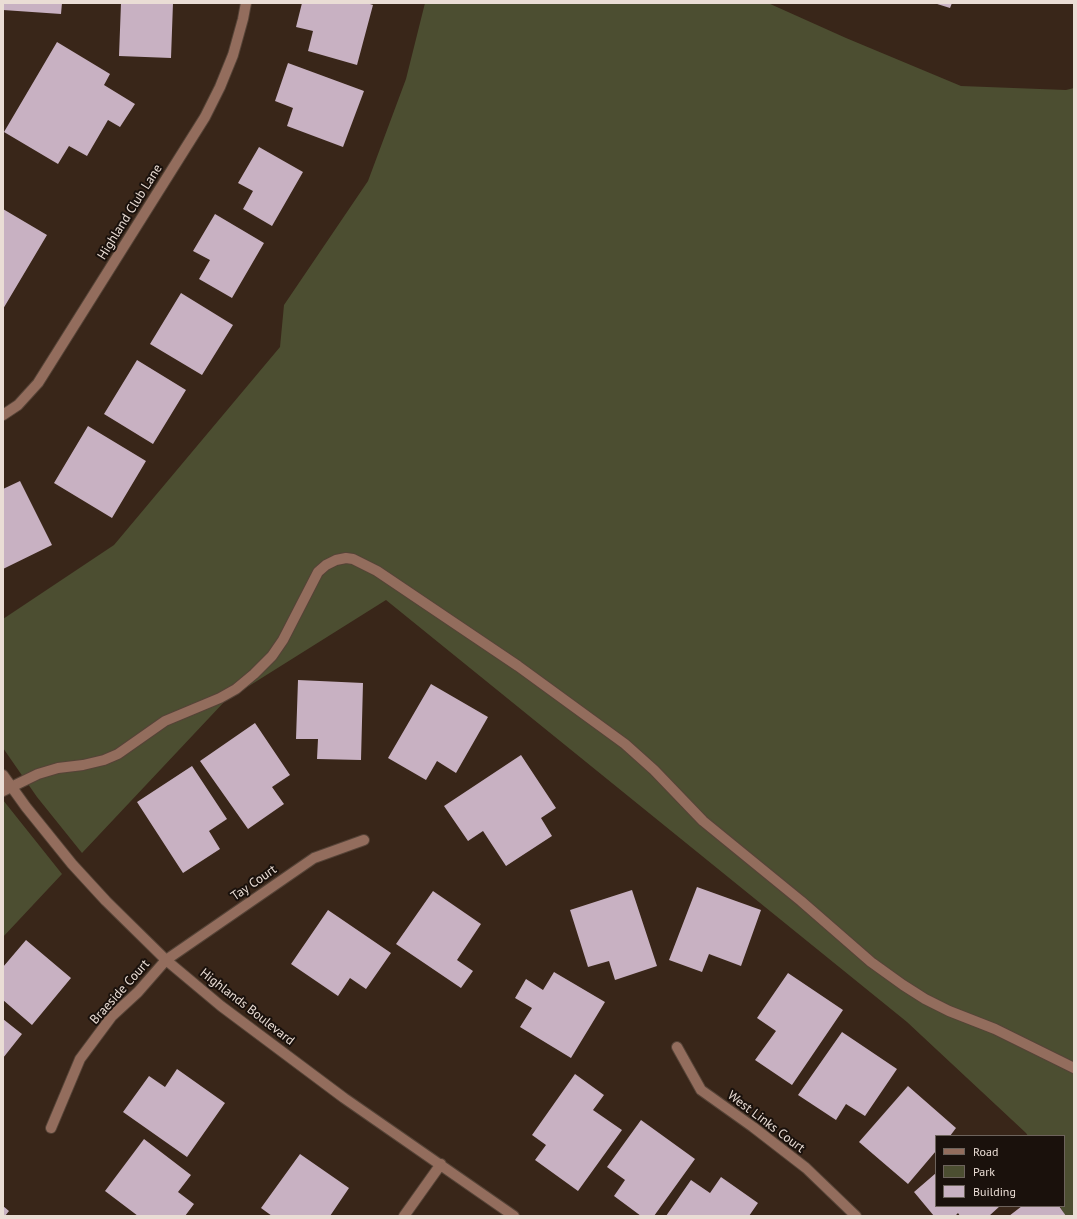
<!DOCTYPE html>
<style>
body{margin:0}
#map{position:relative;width:1077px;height:1219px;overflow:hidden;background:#392619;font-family:"PT Sans",sans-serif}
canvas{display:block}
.frame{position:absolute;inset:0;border:4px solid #eaddd5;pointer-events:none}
.legend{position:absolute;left:935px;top:1135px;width:130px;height:72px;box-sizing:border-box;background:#1a110c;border:1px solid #6d635c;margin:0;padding:5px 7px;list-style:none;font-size:12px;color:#eaddd5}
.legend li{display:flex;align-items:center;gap:8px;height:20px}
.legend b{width:20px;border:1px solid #6d635c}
</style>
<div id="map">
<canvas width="1077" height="1219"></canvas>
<div class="frame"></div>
<ul class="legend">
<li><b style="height:5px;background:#936d5d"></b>Road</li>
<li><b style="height:11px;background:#4c4e31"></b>Park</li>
<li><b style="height:11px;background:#c8b1c2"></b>Building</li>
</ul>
</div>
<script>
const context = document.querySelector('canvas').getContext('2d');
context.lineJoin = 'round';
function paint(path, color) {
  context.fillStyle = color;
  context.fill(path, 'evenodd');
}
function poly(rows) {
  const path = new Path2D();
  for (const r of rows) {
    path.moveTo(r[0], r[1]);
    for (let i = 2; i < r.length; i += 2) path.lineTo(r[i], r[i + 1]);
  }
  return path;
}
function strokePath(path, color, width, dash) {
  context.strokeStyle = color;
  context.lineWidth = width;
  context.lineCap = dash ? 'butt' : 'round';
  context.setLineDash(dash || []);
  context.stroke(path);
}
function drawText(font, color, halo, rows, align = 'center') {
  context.font = font + ' "PT Sans",sans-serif';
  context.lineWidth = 4;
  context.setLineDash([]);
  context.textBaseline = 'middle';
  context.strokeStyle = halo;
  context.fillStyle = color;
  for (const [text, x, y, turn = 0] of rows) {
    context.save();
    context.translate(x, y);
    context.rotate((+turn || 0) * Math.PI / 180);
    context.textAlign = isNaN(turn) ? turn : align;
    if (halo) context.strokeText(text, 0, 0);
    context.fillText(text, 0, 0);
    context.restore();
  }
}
const green = poly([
 [425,3,768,3,846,38,961,86,1066,90,1074,88,1074,1216,1065,1216,1060,1206,1064,1206,1064,1136,1028,1136,1026,1133,907,1022,386,600,225,701,82,853,37,797,3,748,3,619,114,545,280,347,284,305,368,181,406,79],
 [3,800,62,874,3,937]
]);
const building = poly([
 [3,3,62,3,61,14,3,10],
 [121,3,173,3,171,58,119,56],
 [302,3,367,3,373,5,357,65,308,51,313,31,296,27],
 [934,3,952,3,950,8],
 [57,42,110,74,104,85,135,104,120,127,108,120,87,156,69,146,58,164,4,132],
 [288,63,364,91,343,147,287,126,293,108,275,101],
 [259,147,303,172,272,226,243,209,253,191,238,183],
 [3,209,47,235,3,309],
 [215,214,264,243,232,298,199,279,210,260,193,251],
 [181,293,233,325,202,375,150,344],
 [137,360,186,390,153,444,104,414],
 [88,426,146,461,112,518,54,483],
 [20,481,52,545,3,569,3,489],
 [298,680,363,683,361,760,317,759,318,739,296,739],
 [431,684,488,717,456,773,437,761,426,780,388,758],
 [255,723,290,775,272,787,284,804,248,829,200,761],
 [521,755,556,808,541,818,552,836,506,866,483,831,468,841,444,806],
 [192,766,227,819,209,831,220,849,183,873,137,802],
 [697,887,761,910,741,966,709,954,702,972,669,960],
 [632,890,657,966,615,980,609,961,588,967,570,910],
 [433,891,481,924,457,960,473,971,461,988,396,944],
 [328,910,391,953,366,989,350,978,338,996,291,964],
 [26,940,71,978,32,1025,3,1000,3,967],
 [554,972,605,1002,571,1058,520,1027,532,1008,515,998,526,979,543,990],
 [788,973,843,1010,792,1085,755,1060,776,1031,757,1018],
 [3,1019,22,1034,3,1058],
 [842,1032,897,1069,865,1116,846,1104,836,1120,798,1095],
 [177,1069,225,1103,187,1157,123,1112,149,1076,165,1087],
 [575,1074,604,1095,593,1110,622,1130,578,1191,535,1160,546,1145,532,1135],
 [908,1086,956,1128,950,1136,936,1136,936,1151,908,1184,859,1142],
 [641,1120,695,1159,654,1216,641,1216,614,1196,625,1180,607,1167],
 [144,1139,191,1175,178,1192,194,1204,185,1216,138,1216,105,1191],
 [300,1154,349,1188,330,1216,272,1216,261,1208],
 [936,1173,936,1206,1000,1206,989,1216,960,1216,958,1213,955,1216,934,1216,914,1192],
 [721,1177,758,1203,749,1216,666,1216,691,1180,710,1193],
 [3,1206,9,1211,5,1216,3,1216],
 [1022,1206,1059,1206,1066,1216,1009,1216]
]);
const minor = poly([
 [3,415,18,405,38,383,205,117,220,87,233,55,243,19,246,3],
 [3,775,26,807,72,864,106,901,166,960,221,1006,344,1098,514,1216],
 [3,791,38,774,58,768,83,765,104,760,118,754,165,721,220,698,236,689,254,674,272,656,283,640,318,572,326,565,336,560,346,558,353,559,377,571,518,666,625,744,654,770,703,821,801,901,871,962,903,985,925,999,949,1011,995,1029,1074,1068],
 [677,1047,701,1090,753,1127,806,1168,856,1216],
 [51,1128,80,1059,112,1016,138,992,166,960,314,858,364,840],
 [404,1216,441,1164]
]);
const streetNames = [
 ["Highland Club Lane",130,212,-58],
 ["Tay Court",254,883,-35],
 ["Braeside Court",120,992,-48],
 ["Highlands Boulevard",247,1007,38],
 ["West Links Court",766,1122,37]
];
paint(green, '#4c4e31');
paint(building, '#c8b1c2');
strokePath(minor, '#554337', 12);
strokePath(minor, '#936d5d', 10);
drawText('13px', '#eaddd5', '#1a110c', streetNames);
</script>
